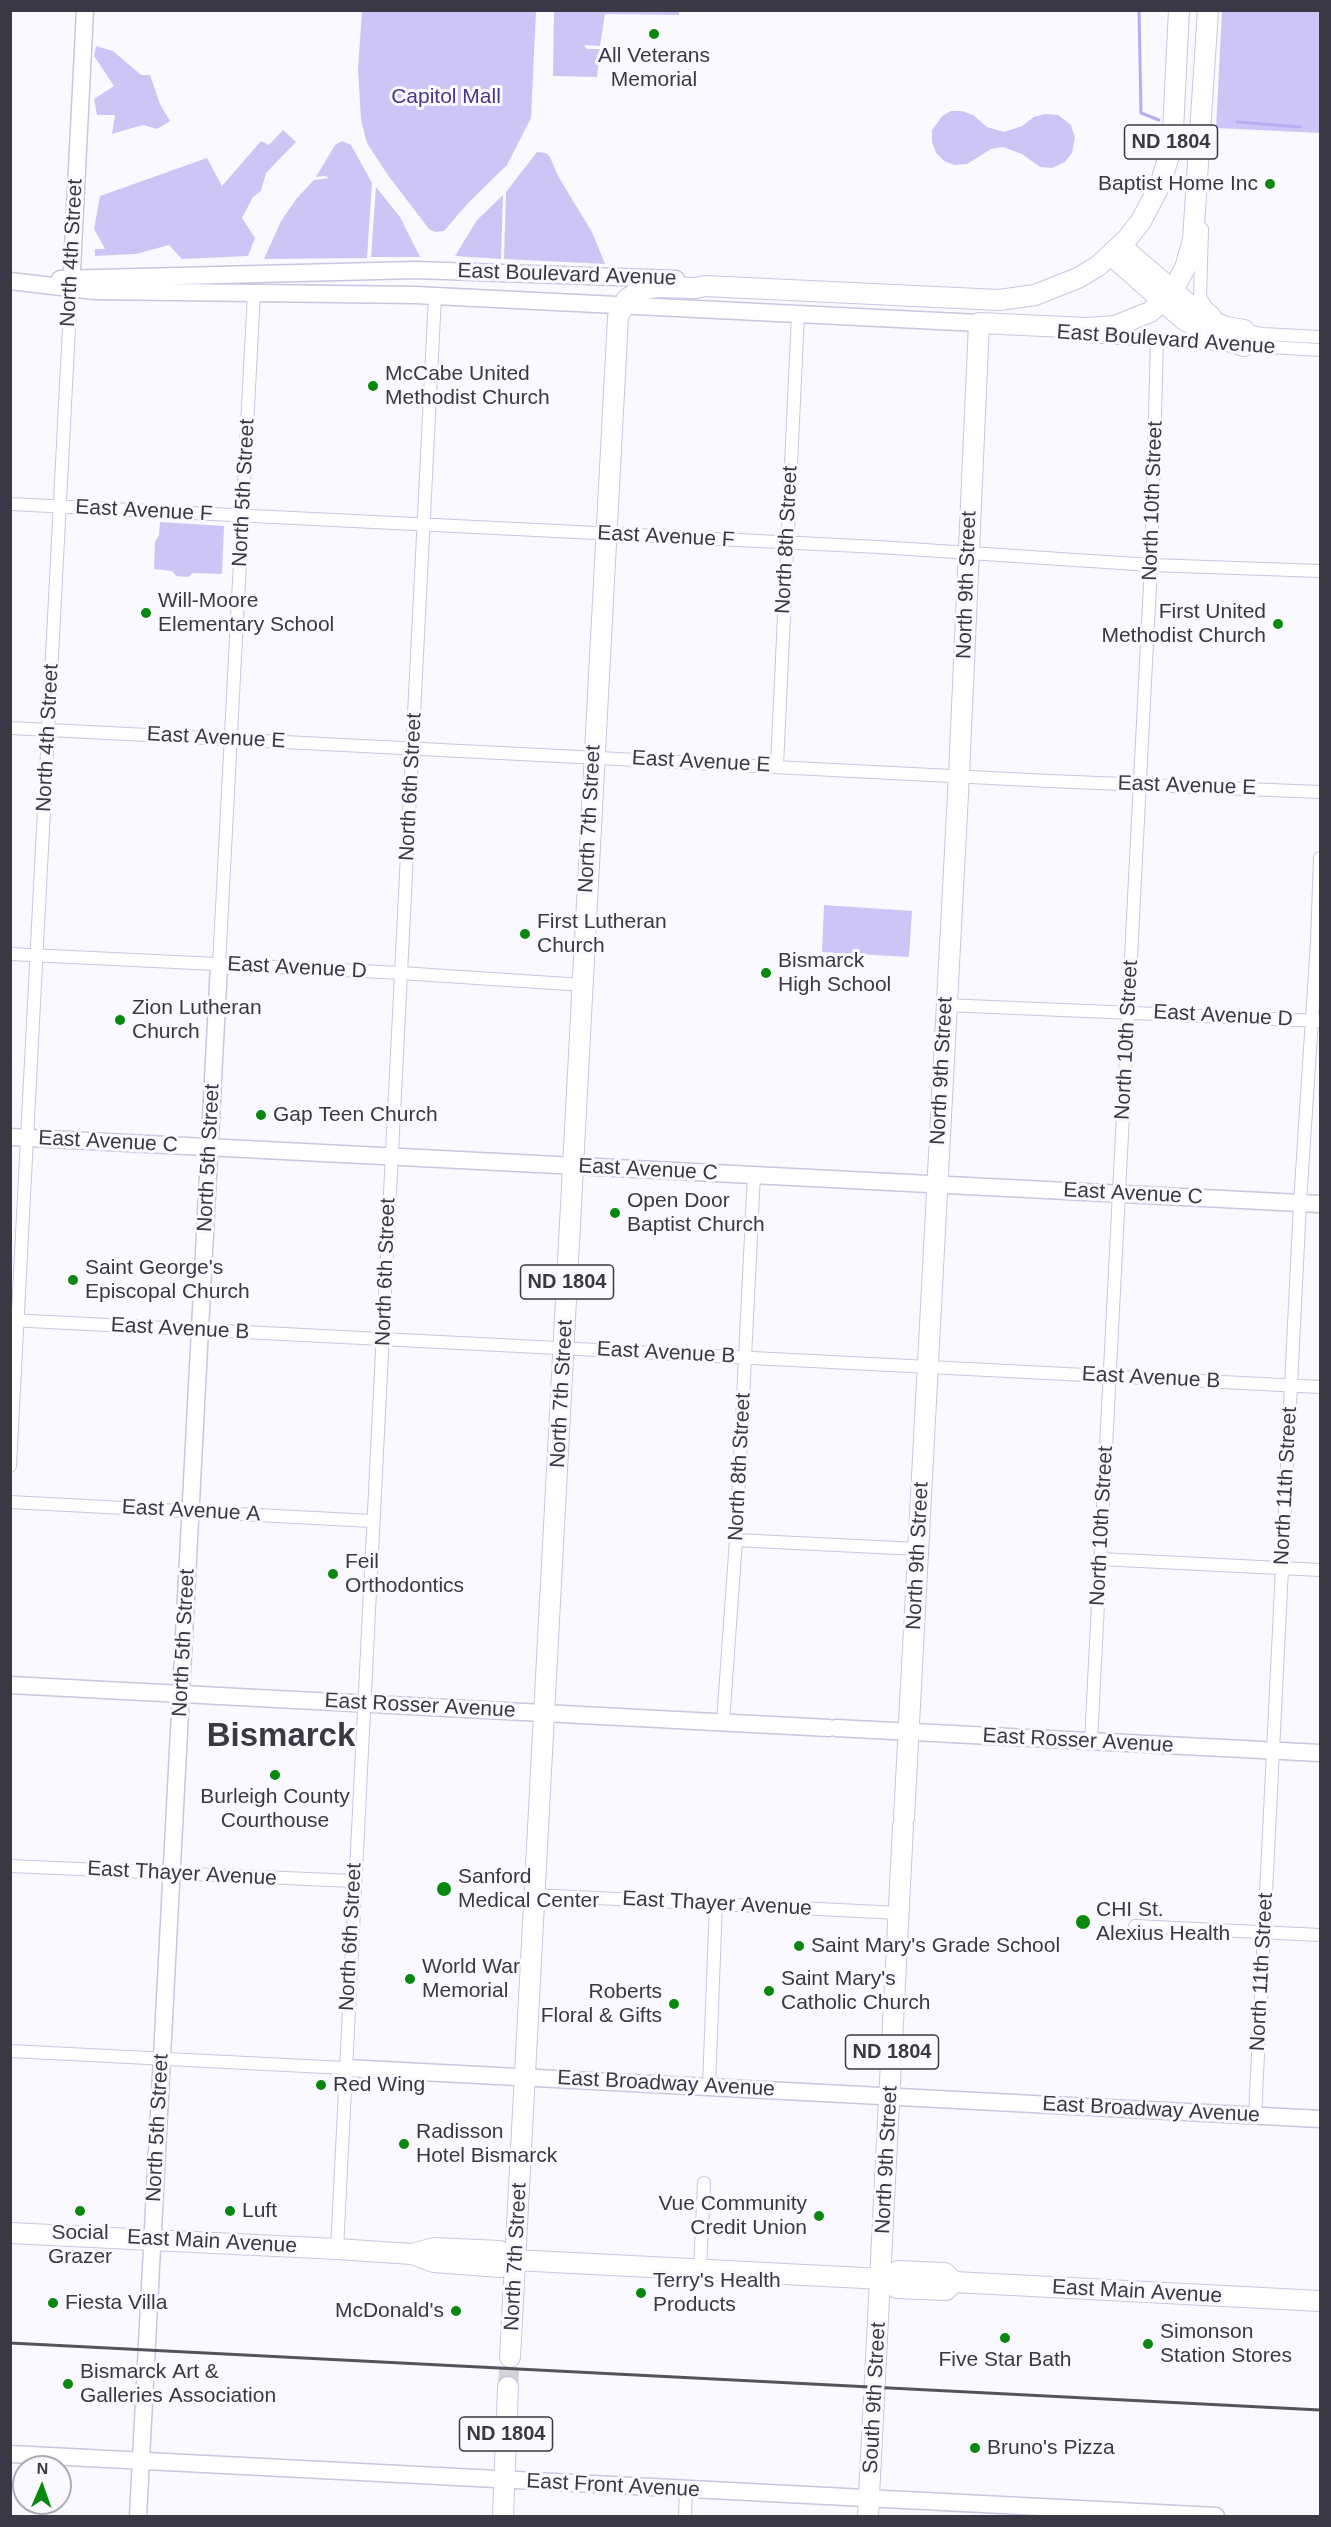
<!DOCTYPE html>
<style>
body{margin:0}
#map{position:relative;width:1331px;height:2527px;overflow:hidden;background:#faf9ff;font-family:Helvetica,sans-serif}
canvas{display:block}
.frame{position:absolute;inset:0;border:12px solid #3a3844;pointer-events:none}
.north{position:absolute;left:12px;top:2455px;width:60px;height:60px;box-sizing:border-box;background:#faf9ff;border:2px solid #adacb4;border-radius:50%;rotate:2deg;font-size:16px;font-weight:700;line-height:24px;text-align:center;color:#3a3844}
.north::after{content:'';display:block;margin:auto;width:21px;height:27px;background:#08880f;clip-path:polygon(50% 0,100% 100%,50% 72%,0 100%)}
</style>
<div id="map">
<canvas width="1331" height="2527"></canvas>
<div class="frame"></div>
<div class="north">N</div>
</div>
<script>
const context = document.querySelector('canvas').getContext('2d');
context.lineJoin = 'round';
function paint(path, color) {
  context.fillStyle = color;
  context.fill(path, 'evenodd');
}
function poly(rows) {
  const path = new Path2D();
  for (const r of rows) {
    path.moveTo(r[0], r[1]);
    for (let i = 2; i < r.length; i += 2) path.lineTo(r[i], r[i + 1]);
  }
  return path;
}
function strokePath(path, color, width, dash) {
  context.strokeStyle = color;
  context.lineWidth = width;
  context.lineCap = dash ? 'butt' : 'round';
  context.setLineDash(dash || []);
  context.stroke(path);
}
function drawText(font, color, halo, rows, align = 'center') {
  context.font = font + ' Helvetica,sans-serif';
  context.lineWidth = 6;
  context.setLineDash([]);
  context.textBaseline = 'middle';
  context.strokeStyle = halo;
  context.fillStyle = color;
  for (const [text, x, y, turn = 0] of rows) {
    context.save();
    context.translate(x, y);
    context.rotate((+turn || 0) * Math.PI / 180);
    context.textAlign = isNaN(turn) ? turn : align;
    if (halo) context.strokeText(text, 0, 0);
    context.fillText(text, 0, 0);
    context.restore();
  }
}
const green = poly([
 [362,11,536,11,531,118,507,165,469,202,444,231,435,232,429,229,387,174,367,143,361,120,358,70],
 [554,11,554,10,679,11,679,15,605,14,600,46,584,45,587,49,600,49,597,77,553,76],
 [1222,11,1320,11,1320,133,1216,128],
 [96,46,113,51,141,75,150,75,160,104,170,121,157,129,143,125,112,134,115,115,97,115,94,99,114,86,94,56],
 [951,111,962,111,973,115,987,127,1004,132,1022,126,1034,117,1045,114,1058,115,1071,125,1075,138,1072,153,1065,162,1052,168,1040,167,1022,154,1003,147,991,149,967,164,954,165,944,161,936,153,932,142,932,130,938,122,942,116],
 [283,130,296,142,266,173,261,191,253,197,242,218,255,238,248,256,182,259,169,245,136,254,95,256,95,249,105,249,94,229,100,196,207,158,222,186,261,141,269,145],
 [342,141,351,145,372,183,367,258,264,259,281,221,297,198,314,180,329,178,325,176,316,177,335,145],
 [537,152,546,153,550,157,558,176,592,232,605,264,504,259,506,192],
 [376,187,400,217,420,257,371,257],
 [503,195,501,259,455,256,477,220],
 [160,522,224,526,222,574,193,573,188,577,176,576,172,571,154,569,155,542,159,535],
 [824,905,912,911,909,957,822,952]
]);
const stream = poly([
 [1139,10,1141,113,1159,120],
 [1237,122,1300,127]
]);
const primaryTunnel = poly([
 [508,2387,510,2357]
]);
const street = poly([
 [1202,229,1200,297,1206,307,1214,314],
 [1241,328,1244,330,1262,334,1320,337],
 [1087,336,1320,350],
 [10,504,879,547,1151,565,1320,571],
 [10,728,1049,781,1320,792],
 [777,766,798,314],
 [10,954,401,973,583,985],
 [219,965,254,292],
 [945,1005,1320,1021],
 [10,1320,1320,1387],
 [10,1466,71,289],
 [10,1502,372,1521],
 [736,1540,918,1549],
 [1100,1559,1320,1570],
 [723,1722,736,1540,754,1175],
 [1091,1741,1151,565,1157,340],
 [10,1866,354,1881],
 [535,1895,899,1913],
 [1135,1926,1320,1935],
 [10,2051,345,2068],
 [709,2086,716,1903],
 [1255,2116,1300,1203,1317,942,1320,858],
 [337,2249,435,296],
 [700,2269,704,2183],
 [685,2516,686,2490]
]);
const secondary = poly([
 [60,279,416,270,676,279],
 [10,281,95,291,415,295,979,323],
 [71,288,85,10],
 [10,1137,1320,1204],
 [10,1685,829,1728],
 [836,1728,1320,1753],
 [345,2068,1320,2119],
 [10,2454,1216,2516],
 [138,2516,219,965]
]);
const primary = poly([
 [1121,246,1200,314,1225,327,1244,330],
 [1111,255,1183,319,1213,336,1244,346],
 [979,323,1087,328,1115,326,1150,312,1172,292,1185,268,1193,240,1208,10],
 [904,1818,959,775,979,323],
 [10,2233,337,2249,412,2254,434,2262,500,2267,515,2260,882,2279,897,2288,946,2290,954,2282],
 [412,2254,434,2248,500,2251,515,2260],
 [882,2279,898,2271,945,2273,954,2282],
 [954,2282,1320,2301],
 [510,2357,618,317,627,299,641,290,656,287,696,288,705,286,999,300,1035,295,1078,278,1098,266,1127,239,1141,221,1160,185,1168,159,1173,130,1179,10],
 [503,2516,508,2387],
 [868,2516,903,1826]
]);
const rail = poly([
 [10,2343,1320,2410]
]);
const markers = [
 [654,34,6,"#08880f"],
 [1270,184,6,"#08880f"],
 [373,386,6,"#08880f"],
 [146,613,6,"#08880f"],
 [1278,624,6,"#08880f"],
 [525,934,6,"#08880f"],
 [766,973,6,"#08880f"],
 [120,1020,6,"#08880f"],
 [261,1115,6,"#08880f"],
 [615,1213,6,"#08880f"],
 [73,1280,6,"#08880f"],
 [333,1574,6,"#08880f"],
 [275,1775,6,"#08880f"],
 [444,1889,8,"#08880f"],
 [1083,1922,8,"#08880f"],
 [799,1946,6,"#08880f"],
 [410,1979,6,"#08880f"],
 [769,1991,6,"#08880f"],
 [674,2004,6,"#08880f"],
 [321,2085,6,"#08880f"],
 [404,2144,6,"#08880f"],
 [80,2211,6,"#08880f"],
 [230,2211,6,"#08880f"],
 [819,2216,6,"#08880f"],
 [641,2293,6,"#08880f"],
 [53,2303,6,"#08880f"],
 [456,2311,6,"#08880f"],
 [1005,2338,6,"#08880f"],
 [1148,2344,6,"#08880f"],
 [68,2384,6,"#08880f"],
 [975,2448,6,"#08880f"]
];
const shields = [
 [1171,142,93],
 [567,1282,93],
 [892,2052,93],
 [506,2434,93]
];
const shieldNames = [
 ["ND 1804",1171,142],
 ["ND 1804",567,1282],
 ["ND 1804",892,2052],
 ["ND 1804",506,2434]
];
const poiNames = [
 ["All Veterans",654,56,"center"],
 ["Memorial",654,80,"center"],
 ["Baptist Home Inc",1258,184,"right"],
 ["McCabe United",385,374],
 ["Methodist Church",385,398],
 ["Will-Moore",158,601],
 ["Elementary School",158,625],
 ["First United",1266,612,"right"],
 ["Methodist Church",1266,636,"right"],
 ["First Lutheran",537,922],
 ["Church",537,946],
 ["Bismarck",778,961],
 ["High School",778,985],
 ["Zion Lutheran",132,1008],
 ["Church",132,1032],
 ["Gap Teen Church",273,1115],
 ["Open Door",627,1201],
 ["Baptist Church",627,1225],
 ["Saint George's",85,1268],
 ["Episcopal Church",85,1292],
 ["Feil",345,1562],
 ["Orthodontics",345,1586],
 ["Burleigh County",275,1797,"center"],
 ["Courthouse",275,1821,"center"],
 ["Sanford",458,1877],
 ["Medical Center",458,1901],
 ["CHI St.",1096,1910],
 ["Alexius Health",1096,1934],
 ["Saint Mary's Grade School",811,1946],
 ["World War",422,1967],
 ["Memorial",422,1991],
 ["Saint Mary's",781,1979],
 ["Catholic Church",781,2003],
 ["Roberts",662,1992,"right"],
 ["Floral & Gifts",662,2016,"right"],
 ["Red Wing",333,2085],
 ["Radisson",416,2132],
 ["Hotel Bismarck",416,2156],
 ["Vue Community",807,2204,"right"],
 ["Credit Union",807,2228,"right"],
 ["Luft",242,2211],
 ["Social",80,2233,"center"],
 ["Grazer",80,2257,"center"],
 ["Terry's Health",653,2281],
 ["Products",653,2305],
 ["Fiesta Villa",65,2303],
 ["McDonald's",444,2311,"right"],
 ["Simonson",1160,2332],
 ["Station Stores",1160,2356],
 ["Five Star Bath",1005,2360,"center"],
 ["Bismarck Art &",80,2372],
 ["Galleries Association",80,2396],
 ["Bruno's Pizza",987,2448]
];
const parkNames = [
 ["Capitol Mall",446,97]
];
const streetNames = [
 ["North 4th Street",72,253,-87],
 ["East Boulevard Avenue",567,275,2],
 ["East Boulevard Avenue",1166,340,4],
 ["North 5th Street",244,493,-87],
 ["North 10th Street",1153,501,-88],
 ["East Avenue F",144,511,3],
 ["East Avenue F",666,537,3],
 ["North 8th Street",787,540,-87],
 ["North 9th Street",967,585,-88],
 ["North 4th Street",48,738,-87],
 ["East Avenue E",216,738,3],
 ["East Avenue E",701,762,3],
 ["East Avenue E",1187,786,2],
 ["North 6th Street",411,787,-87],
 ["North 7th Street",590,819,-87],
 ["East Avenue D",297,968,3],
 ["East Avenue D",1223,1016,3],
 ["North 10th Street",1127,1040,-87],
 ["North 9th Street",942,1071,-87],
 ["East Avenue C",108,1142,3],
 ["North 5th Street",209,1158,-87],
 ["East Avenue C",648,1170,3],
 ["East Avenue C",1133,1194,3],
 ["North 6th Street",386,1272,-88],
 ["East Avenue B",180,1329,3],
 ["East Avenue B",666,1353,3],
 ["East Avenue B",1151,1378,3],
 ["North 7th Street",562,1394,-87],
 ["North 8th Street",740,1467,-87],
 ["North 11th Street",1286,1486,-87],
 ["East Avenue A",191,1511,3],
 ["North 10th Street",1102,1526,-87],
 ["North 9th Street",918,1556,-87],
 ["North 5th Street",184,1643,-87],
 ["East Rosser Avenue",420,1706,3],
 ["East Rosser Avenue",1078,1741,3],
 ["East Thayer Avenue",182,1874,3],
 ["East Thayer Avenue",717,1904,3],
 ["North 6th Street",351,1937,-87],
 ["North 11th Street",1262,1972,-87],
 ["East Broadway Avenue",666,2084,3],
 ["East Broadway Avenue",1151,2110,3],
 ["North 5th Street",158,2128,-87],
 ["North 9th Street",887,2160,-87],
 ["East Main Avenue",212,2242,3],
 ["North 7th Street",516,2257,-87],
 ["East Main Avenue",1137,2292,3],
 ["South 9th Street",875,2398,-87],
 ["East Front Avenue",613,2486,3]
];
const townNames = [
 ["Bismarck",281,1737]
];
paint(green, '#cec5f7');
strokePath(stream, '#baabf6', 3);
strokePath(primaryTunnel, '#d4d2da', 20, [20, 10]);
strokePath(street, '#cac5e1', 14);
strokePath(secondary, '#cac5e1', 19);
strokePath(primary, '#cac5e1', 22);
strokePath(street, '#fff', 12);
strokePath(secondary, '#fff', 16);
strokePath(primary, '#fff', 20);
strokePath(rail, '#54525d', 3);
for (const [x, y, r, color] of markers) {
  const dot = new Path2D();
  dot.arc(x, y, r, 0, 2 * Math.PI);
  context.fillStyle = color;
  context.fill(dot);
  strokePath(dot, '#faf9ff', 2);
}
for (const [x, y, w] of shields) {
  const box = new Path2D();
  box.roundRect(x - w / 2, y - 17, w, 34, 4.5);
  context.fillStyle = '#faf9ff';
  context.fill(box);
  strokePath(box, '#3a3844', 1.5);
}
drawText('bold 20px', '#3a3844', null, shieldNames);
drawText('21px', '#3a3844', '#faf9ff', poiNames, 'left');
drawText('21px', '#4d348a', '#faf9ff', parkNames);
drawText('21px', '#3a3844', '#faf9ff', streetNames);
drawText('bold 33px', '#3a3844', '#faf9ff', townNames);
</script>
